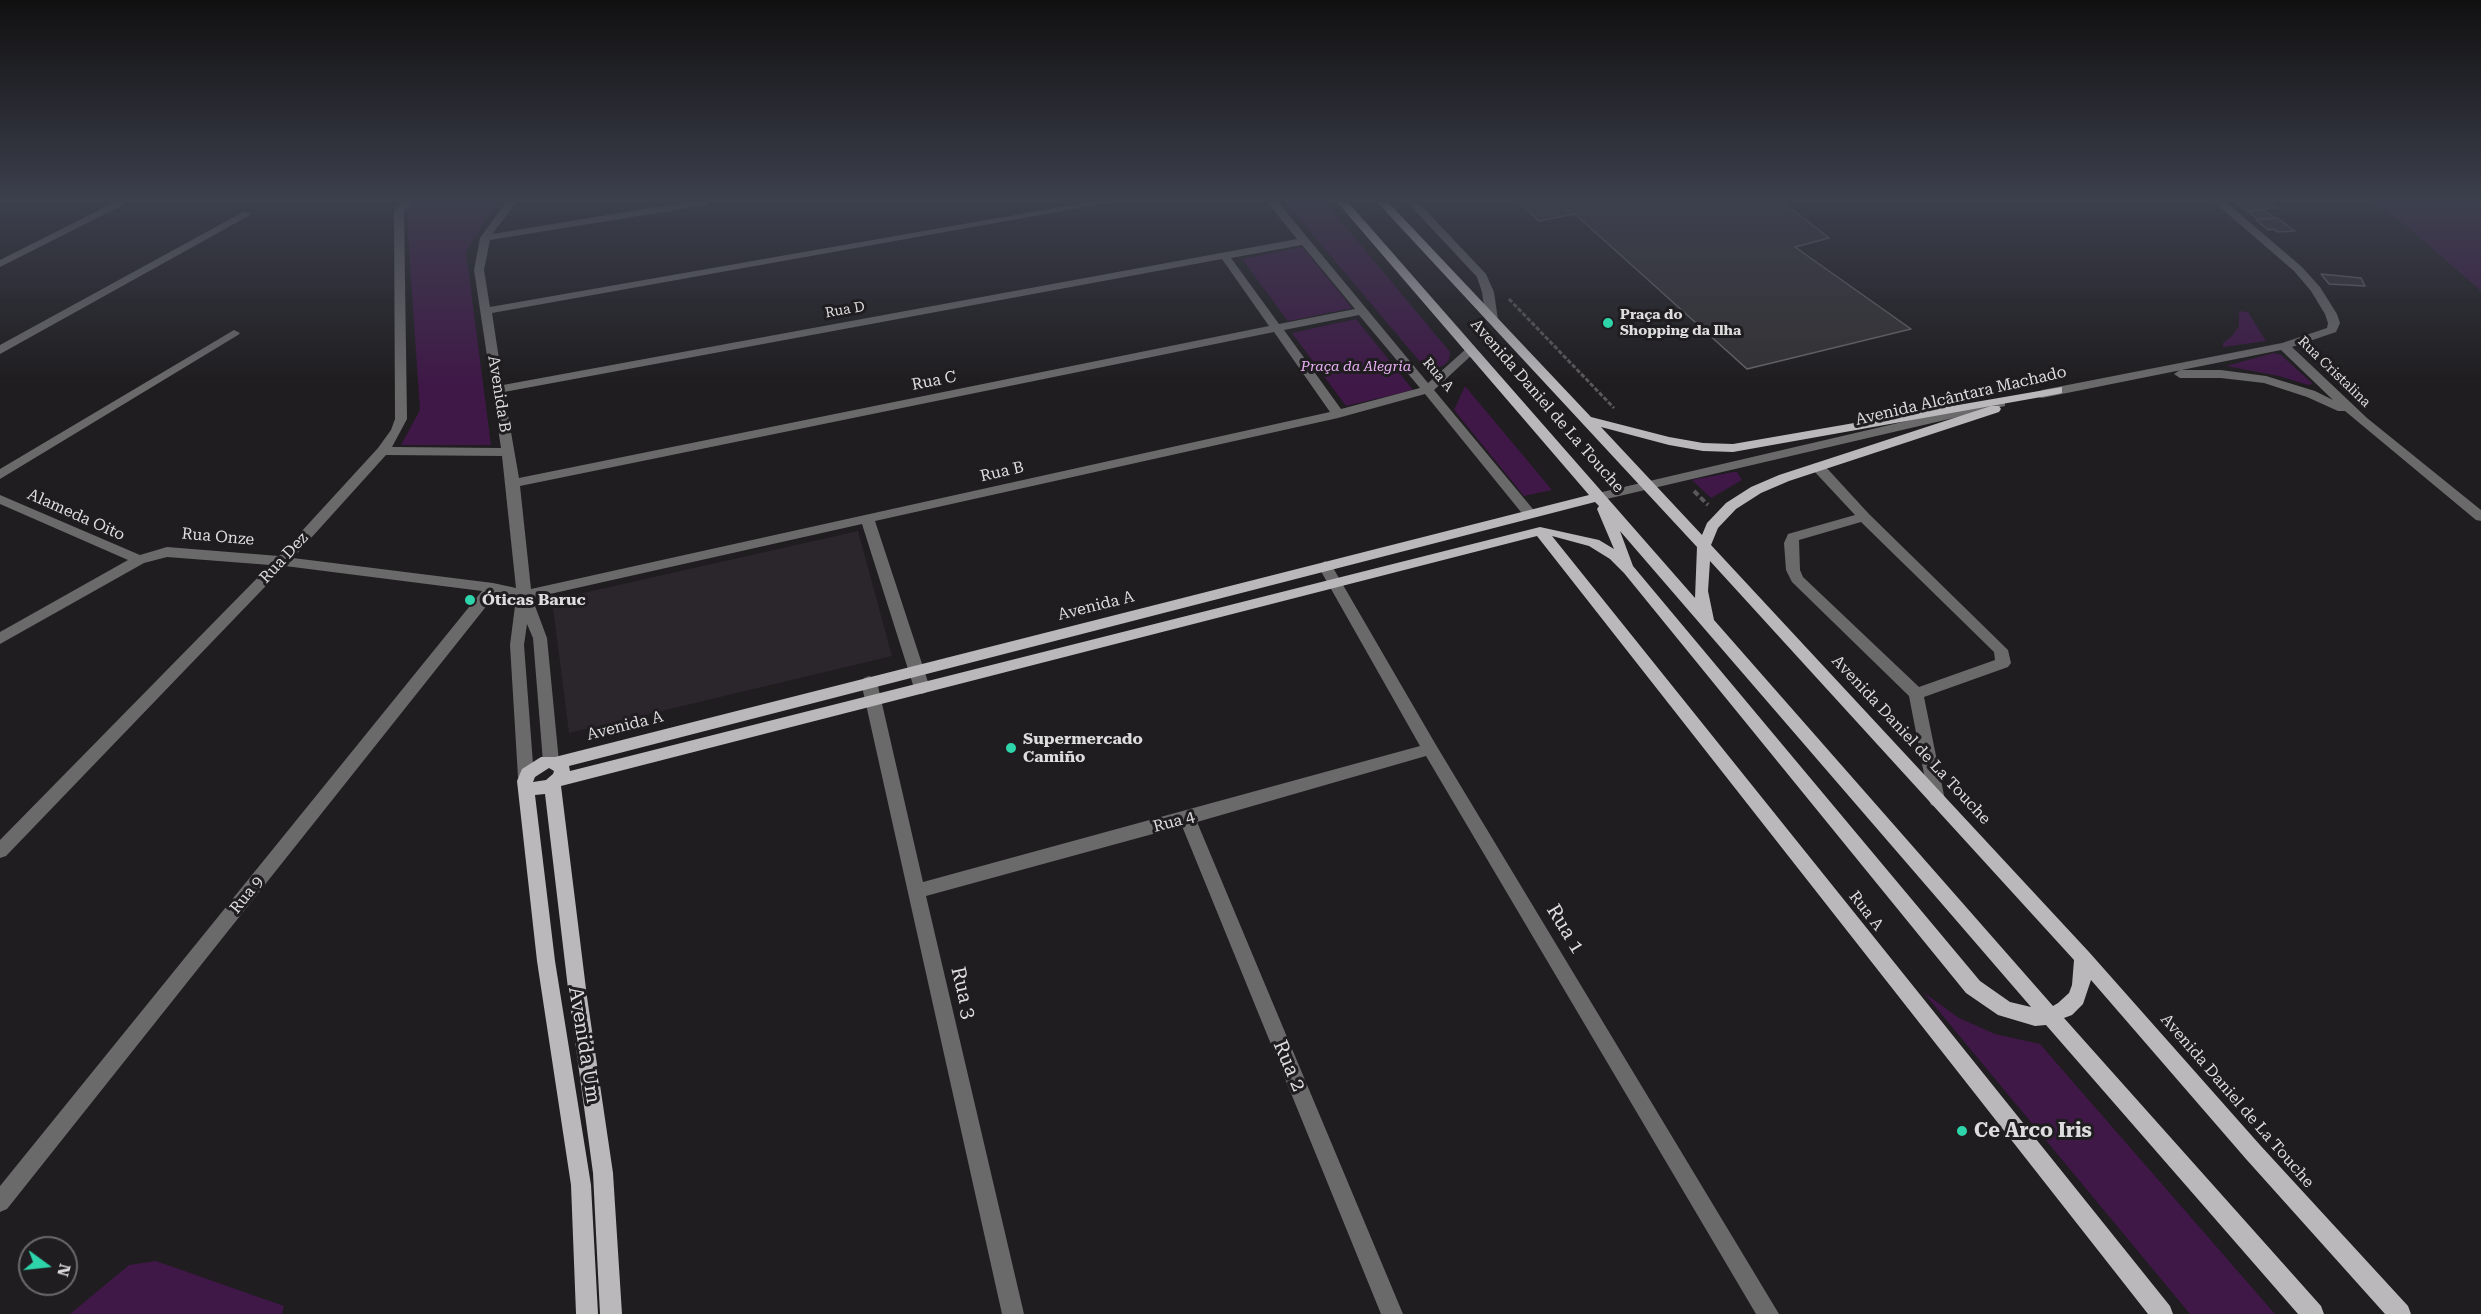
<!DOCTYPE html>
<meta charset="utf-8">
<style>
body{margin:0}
#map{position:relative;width:2481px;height:1314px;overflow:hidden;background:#1f1d1f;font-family:"Roboto Serif",serif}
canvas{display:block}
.north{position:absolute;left:18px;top:1236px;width:60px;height:60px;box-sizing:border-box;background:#1f1d1f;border:2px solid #6b6a6b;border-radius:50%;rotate:105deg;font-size:16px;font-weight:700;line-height:24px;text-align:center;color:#deddde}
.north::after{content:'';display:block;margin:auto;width:21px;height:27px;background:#2ed4aa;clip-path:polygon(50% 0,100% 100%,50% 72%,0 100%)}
</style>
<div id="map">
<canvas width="2481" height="1314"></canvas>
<div class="north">N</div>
</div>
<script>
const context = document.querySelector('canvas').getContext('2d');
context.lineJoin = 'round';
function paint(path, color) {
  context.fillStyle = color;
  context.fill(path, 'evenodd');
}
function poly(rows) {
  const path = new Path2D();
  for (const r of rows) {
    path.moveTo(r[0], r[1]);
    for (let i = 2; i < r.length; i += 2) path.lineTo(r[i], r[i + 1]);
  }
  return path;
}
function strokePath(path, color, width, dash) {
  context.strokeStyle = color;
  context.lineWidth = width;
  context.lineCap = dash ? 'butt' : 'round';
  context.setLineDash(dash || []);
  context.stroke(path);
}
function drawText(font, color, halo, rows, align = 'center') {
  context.font = font + ' "Roboto Serif",serif';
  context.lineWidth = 6;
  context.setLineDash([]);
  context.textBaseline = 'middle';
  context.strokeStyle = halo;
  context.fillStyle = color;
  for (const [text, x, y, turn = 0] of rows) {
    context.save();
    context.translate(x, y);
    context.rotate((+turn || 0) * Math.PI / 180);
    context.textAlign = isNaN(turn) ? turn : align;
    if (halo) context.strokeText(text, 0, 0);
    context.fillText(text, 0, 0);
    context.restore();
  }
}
const built = poly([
 [858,531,892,656,569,733,552,600]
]);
const green = poly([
 [429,202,497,202,466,252,491,445,401,445,420,410,406,205],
 [1285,202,1325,202,1450,352,1449,360,1444,365,1438,368,1422,364],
 [2372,202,2481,202,2481,291,2404,224],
 [1302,247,1352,308,1288,321,1242,259],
 [2239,311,2248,312,2266,341,2223,347,2223,343,2232,336,2239,326],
 [1356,319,1413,390,1346,406,1292,333],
 [2274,353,2281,355,2313,384,2308,385,2279,376,2226,366],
 [1465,386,1552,490,1524,496,1454,410],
 [1733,472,1737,472,1742,480,1711,498,1692,480],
 [1923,992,1959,1018,1995,1034,2040,1044,2275,1314,2190,1314],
 [156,1261,284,1306,282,1314,70,1314,129,1265]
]);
const building = poly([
 [1519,202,1783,202,1829,238,1795,247,1911,329,1747,369,1575,214,1539,221,1519,202],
 [2235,202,2269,202,2277,208,2247,211,2235,202],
 [2264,210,2275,218,2258,219,2247,211,2264,210],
 [2277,218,2295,231,2278,232,2273,229,2268,230,2256,220,2277,218],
 [2321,274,2361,278,2365,286,2329,284,2321,274]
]);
const pathFar1 = poly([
 [1509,299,1614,408]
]);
const path = poly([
 [1694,491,1708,505]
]);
const minor = poly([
 [115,202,129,202,0,267,0,260,115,202],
 [404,202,416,202,404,211,407,419,392,447,501,448,474,270,480,238,506,202,517,202,492,234,686,202,712,202,707,205,490,240,484,270,490,307,1089,202,1113,202,492,313,503,385,1297,239,1267,202,1278,202,1428,383,1467,348,1475,348,1475,352,1434,390,1537,514,1530,518,1525,517,1425,394,1338,418,875,521,930,688,927,692,922,694,917,692,914,688,862,524,532,598,547,638,559,762,557,766,551,768,545,766,543,762,533,638,527,624,524,645,534,777,532,782,526,783,520,782,518,777,510,645,516,598,496,594,7,1209,0,1212,0,1186,482,591,285,566,6,856,0,858,0,840,270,565,167,557,144,563,0,644,0,632,128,560,0,504,0,495,140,555,167,547,279,556,378,448,391,430,395,419,394,210,404,202],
 [1302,245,1355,309,1279,324,1231,258,1302,245],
 [1222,259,1269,326,519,478,504,392,1222,259],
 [1359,315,1420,388,1341,409,1284,330,1359,315],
 [1274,332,1330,412,531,589,520,486,1274,332],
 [386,455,502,456,516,588,493,583,293,558,386,455],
 [1407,202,1418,202,1486,274,1494,292,1498,320,1496,322,1492,323,1486,320,1482,292,1477,277,1407,202],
 [2214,202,2226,202,2302,267,2320,287,2337,314,2340,323,2336,332,2292,347,2367,418,2481,510,2481,521,2476,520,2345,411,2338,411,2307,397,2264,383,2221,378,2180,378,2174,374,2180,370,2221,370,2266,376,2315,391,2333,400,2281,350,2042,398,2038,397,2036,394,2042,390,2282,343,2327,328,2328,323,2325,314,2311,291,2294,271,2214,202],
 [243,212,252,214,0,354,0,345,243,212],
 [234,330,240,333,238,335,0,479,0,469,234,330],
 [2001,399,2005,400,2005,406,1598,501,1591,497,1598,493,2001,399],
 [1818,463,1823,464,1869,514,2008,650,2011,663,2008,667,1924,697,1945,800,1943,805,1937,807,1931,805,1929,800,1909,696,1792,582,1786,570,1784,543,1788,534,1855,515,1813,470,1812,467,1813,464,1818,463],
 [1861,522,1994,652,1995,660,1919,687,1803,577,1800,570,1799,540,1861,522],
 [1325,561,1332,566,1436,745,1779,1314,1756,1314,1426,756,1197,822,1403,1314,1381,1314,1182,826,926,896,1024,1314,1002,1314,861,682,864,678,869,676,874,678,877,682,923,882,1420,746,1318,566,1325,561]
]);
const major = poly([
 [1337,202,1348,202,1695,598,1697,547,1377,202,1388,202,1591,417,1669,437,1703,443,1733,444,2062,387,2062,393,2058,394,1733,452,1703,451,1669,445,1601,427,1702,535,1707,523,1726,503,1751,487,1779,475,1991,406,1999,406,2001,409,1999,412,1789,481,1761,493,1736,509,1718,528,1711,545,2089,952,2260,1145,2408,1306,2411,1314,2385,1314,2246,1159,2091,980,2083,1004,2072,1015,2064,1018,2321,1306,2324,1314,2298,1314,2046,1025,2035,1026,1998,1015,1966,993,1624,573,1610,559,1589,546,1552,536,2170,1306,2173,1314,2148,1314,1537,536,561,786,587,997,613,1173,622,1314,600,1314,593,1173,569,997,545,794,535,795,555,961,591,1185,598,1314,576,1314,571,1185,537,961,517,781,522,769,541,757,555,757,1589,495,1337,202],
 [1595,502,1599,506,1597,509,1614,549,1599,540,1540,527,570,771,569,766,1595,502],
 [1620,531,2031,1007,2010,1002,1980,981,1633,566,1620,531],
 [1710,561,2074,960,2072,985,2069,993,2058,1003,2053,1006,1714,620,1708,591,1710,561],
 [549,768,554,771,553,774,546,780,533,782,535,777,549,768]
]);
const markers = [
 [1608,323,6,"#2ed4aa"],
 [470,600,6,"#2ed4aa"],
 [1011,748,6,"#2ed4aa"],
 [1962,1131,6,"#2ed4aa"]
];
const farStreetnames = [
 ["Rua D",845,310,-10],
 ["Rua Cristalina",2334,372,44],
 ["Rua A",1438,375,50]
];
const farPoinames = [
 ["Praça do",1620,315],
 ["Shopping da Ilha",1620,331]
];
const farParknames = [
 ["Praça da Alegria",1356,367]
];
const streetNames = [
 ["Rua C",934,381,-11],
 ["Avenida B",499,394,81],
 ["Avenida Alcântara Machado",1961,396,-13],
 ["Avenida Daniel de La Touche",1547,406,49],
 ["Rua B",1002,472,-13],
 ["Alameda Oito",76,515,24],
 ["Rua Onze",218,537,5],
 ["Rua Dez",284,558,-47],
 ["Avenida A",1096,606,-14],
 ["Avenida A",625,726,-14],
 ["Avenida Daniel de La Touche",1911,740,47],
 ["Rua 4",1174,822,-15],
 ["Rua 9",247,895,-51],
 ["Rua A",1866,911,52],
 ["Avenida Daniel de La Touche",2237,1101,49]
];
const poiNames = [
 ["Óticas Baruc",482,600],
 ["Supermercado",1023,739],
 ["Camiño",1023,757]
];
const nearStreetnames = [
 ["Rua 1",1565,929,59],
 ["Rua 3",963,993,77],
 ["Avenida Um",584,1045,81],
 ["Rua 2",1289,1066,67]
];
const nearPoinames = [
 ["Ce Arco Iris",1974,1131]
];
paint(built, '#2b252c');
paint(green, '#3f1847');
paint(building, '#333133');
strokePath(building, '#676568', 1.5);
strokePath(pathFar1, '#5a585a', 3, [4.5, 2]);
strokePath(path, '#5a585a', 4, [6, 3]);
paint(minor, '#6b6a6b');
paint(major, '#bab8ba');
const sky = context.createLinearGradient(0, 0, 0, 386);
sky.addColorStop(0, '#111011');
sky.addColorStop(0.52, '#3c404d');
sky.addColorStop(1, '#3c404d00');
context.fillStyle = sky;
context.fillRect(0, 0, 2481, 386);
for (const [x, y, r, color] of markers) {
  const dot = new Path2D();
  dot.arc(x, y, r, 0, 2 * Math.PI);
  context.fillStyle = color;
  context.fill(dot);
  strokePath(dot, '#1f1d1f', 2);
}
drawText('14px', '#deddde', '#1f1d1f', farStreetnames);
drawText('bold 14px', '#deddde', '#1f1d1f', farPoinames, 'left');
drawText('italic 14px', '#ebb1f7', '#1f1d1f', farParknames);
drawText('16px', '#deddde', '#1f1d1f', streetNames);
drawText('bold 16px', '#deddde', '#1f1d1f', poiNames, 'left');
drawText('20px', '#deddde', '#1f1d1f', nearStreetnames);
drawText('bold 20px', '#deddde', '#1f1d1f', nearPoinames, 'left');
</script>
